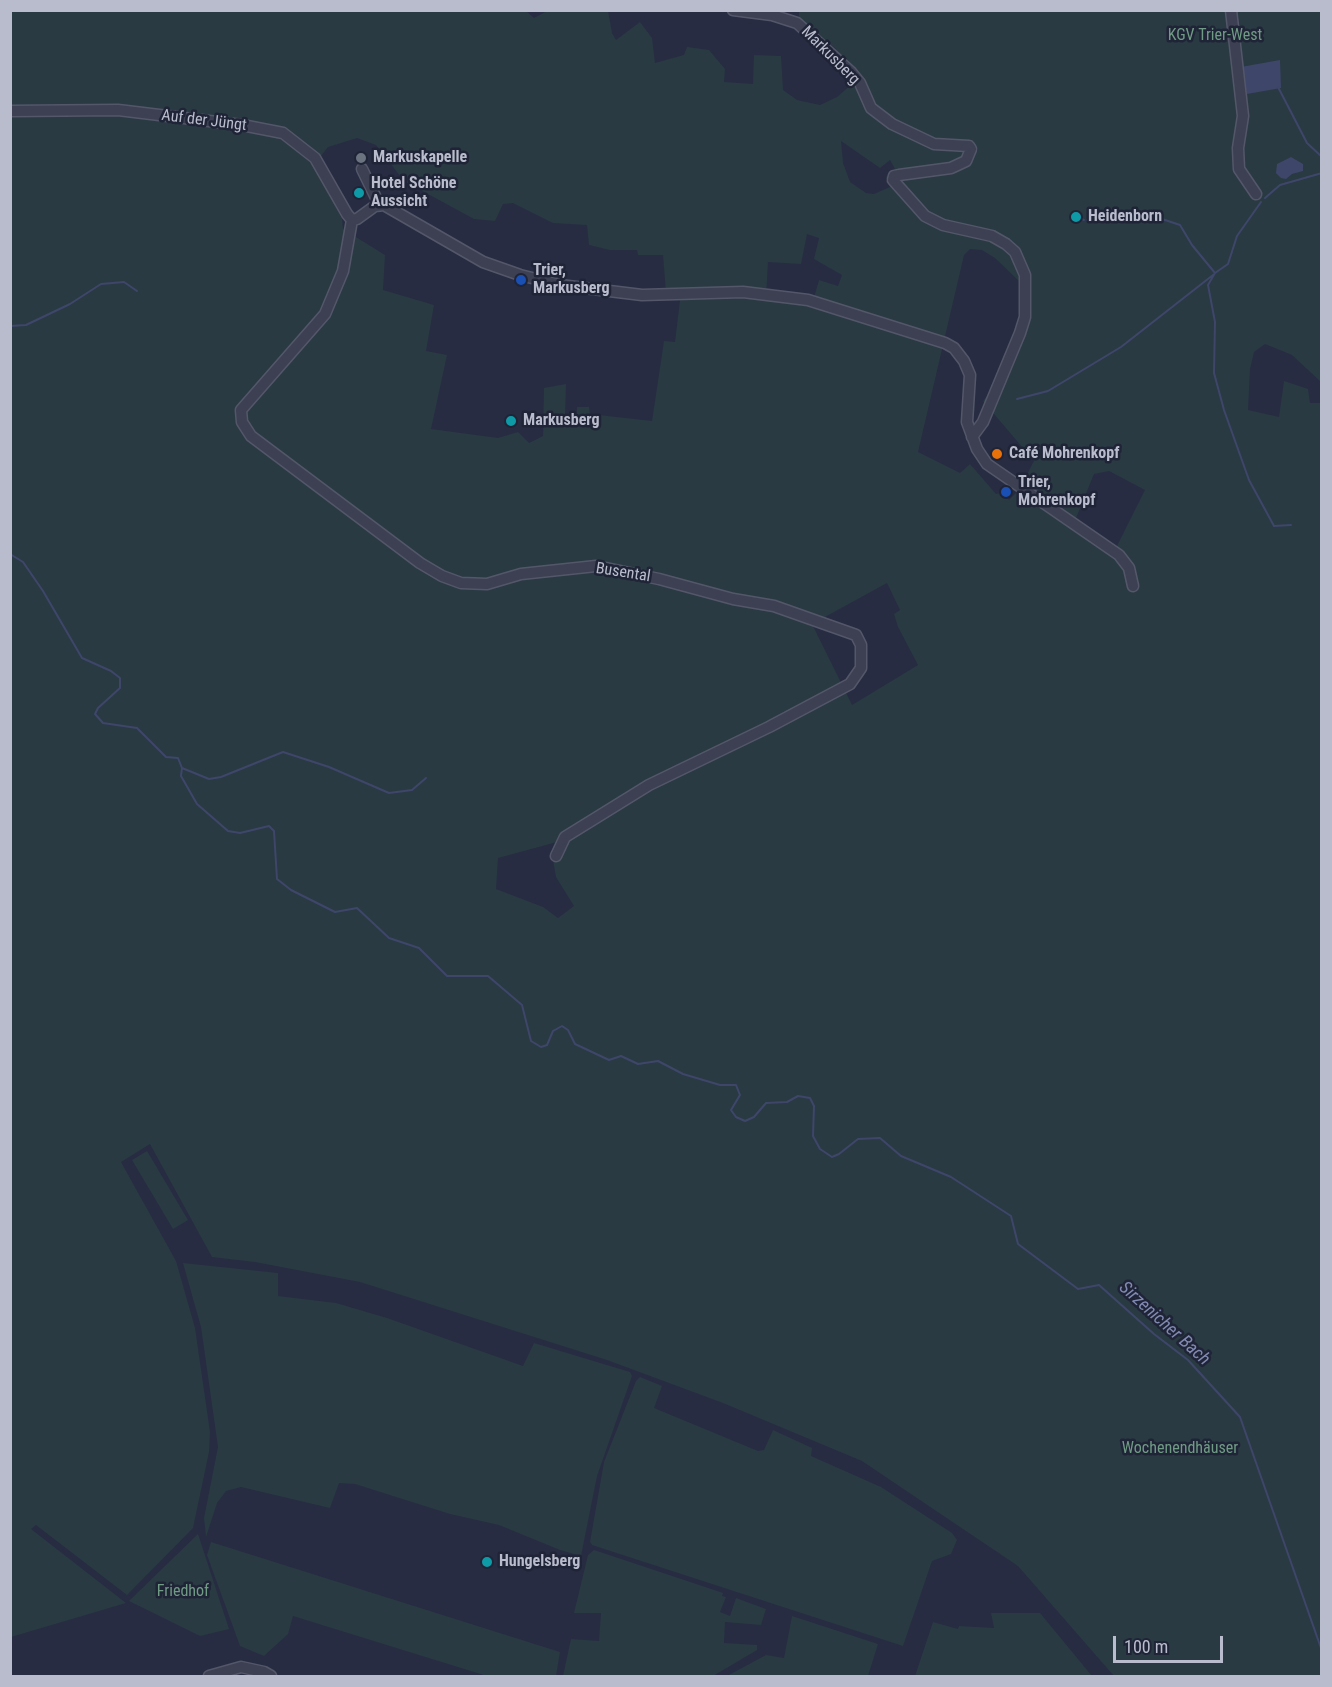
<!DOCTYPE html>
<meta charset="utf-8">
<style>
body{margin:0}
#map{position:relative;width:1332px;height:1687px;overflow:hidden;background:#272c42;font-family:"Roboto Condensed",sans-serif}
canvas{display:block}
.frame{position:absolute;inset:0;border:12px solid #b9bccc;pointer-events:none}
.scale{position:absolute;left:1113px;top:1636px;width:110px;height:27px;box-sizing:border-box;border:3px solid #b9bccc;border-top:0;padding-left:8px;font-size:18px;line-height:21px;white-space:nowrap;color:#b9bccc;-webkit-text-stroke:4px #202437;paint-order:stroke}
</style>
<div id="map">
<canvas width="1332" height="1687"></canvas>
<div class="frame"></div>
<div class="scale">100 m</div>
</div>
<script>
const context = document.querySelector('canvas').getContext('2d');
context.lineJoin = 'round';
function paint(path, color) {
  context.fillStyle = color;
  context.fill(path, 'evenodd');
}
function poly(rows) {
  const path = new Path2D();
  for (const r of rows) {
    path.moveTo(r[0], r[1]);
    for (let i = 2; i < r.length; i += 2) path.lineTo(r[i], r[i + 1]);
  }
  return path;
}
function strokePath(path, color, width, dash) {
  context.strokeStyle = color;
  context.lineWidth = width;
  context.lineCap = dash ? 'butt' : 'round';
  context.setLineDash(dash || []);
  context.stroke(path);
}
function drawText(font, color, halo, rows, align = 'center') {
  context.font = font + ' "Roboto Condensed",sans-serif';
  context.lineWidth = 5;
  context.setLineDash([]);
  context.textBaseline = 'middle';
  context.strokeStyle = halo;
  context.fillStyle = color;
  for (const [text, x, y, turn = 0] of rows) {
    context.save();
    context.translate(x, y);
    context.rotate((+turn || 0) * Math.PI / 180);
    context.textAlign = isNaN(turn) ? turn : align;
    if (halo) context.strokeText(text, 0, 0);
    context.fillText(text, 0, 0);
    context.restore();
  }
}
const green = poly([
 [525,10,534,18,547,11,608,11,612,33,616,40,640,22,652,38,655,63,684,55,687,47,709,50,725,69,724,82,753,84,754,55,781,56,783,90,797,100,820,105,837,97,859,78,835,48,799,19,799,11,1321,11,1321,382,1292,355,1265,344,1254,352,1250,369,1248,410,1279,417,1284,381,1308,389,1310,403,1321,403,1321,1676,1114,1676,1018,1566,862,1461,723,1403,607,1360,360,1282,255,1262,212,1257,150,1144,121,1162,176,1261,195,1328,210,1432,209,1452,193,1528,127,1595,36,1525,31,1529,126,1603,11,1637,11,11],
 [357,138,376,145,404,181,474,219,495,221,503,204,513,203,553,223,587,225,589,245,610,250,637,250,638,255,663,255,666,292,681,292,675,342,664,341,652,421,590,414,589,407,577,407,577,419,565,417,566,384,544,388,543,436,529,443,518,432,498,438,431,429,447,355,426,351,434,305,383,290,385,255,343,229,342,219,319,174,321,156,328,147],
 [841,141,880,168,890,160,895,169,886,177,890,187,874,194,866,193,850,182,843,163],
 [807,234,819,238,814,259,842,275,838,286,819,280,812,305,766,297,768,262,801,264],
 [970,249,982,250,995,258,1022,284,1020,322,991,391,983,401,1034,461,1018,491,1009,500,1002,493,996,494,970,464,960,473,918,452,964,255],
 [1109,471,1145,490,1112,556,1072,528,1094,474],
 [887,583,900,610,894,614,898,627,918,665,852,705,812,624],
 [557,842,553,860,556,877,574,906,558,918,543,907,496,889,498,858],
 [147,1151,188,1220,173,1229,132,1160],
 [183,1263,278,1273,278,1296,336,1303,387,1318,523,1366,534,1343,630,1372,632,1376,597,1476,581,1556,560,1550,499,1525,450,1514,355,1484,339,1483,330,1508,241,1487,226,1491,217,1503,206,1537,204,1518,218,1447,201,1327],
 [640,1377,662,1386,654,1408,758,1451,764,1450,773,1430,812,1448,811,1456,881,1487,952,1533,957,1540,951,1554,932,1561,903,1646,592,1545,590,1542,604,1462,636,1381],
 [198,1534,229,1629,200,1636,129,1601],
 [211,1542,560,1652,556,1676,487,1676,293,1616,288,1634,264,1656,240,1646,207,1555],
 [594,1550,723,1593,722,1596,726,1597,720,1612,730,1616,736,1598,766,1609,761,1625,725,1622,724,1643,757,1645,757,1650,713,1676,563,1676,571,1639,599,1641,601,1613,574,1613,588,1555],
 [991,1613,1040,1613,1092,1676,915,1676,933,1622,958,1629,959,1626,994,1628],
 [792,1616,878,1644,868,1676,727,1676,766,1655,784,1658]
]);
const water = poly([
 [1280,60,1281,88,1247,94,1241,67],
 [1291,157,1303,164,1303,171,1292,174,1286,179,1281,178,1276,173,1277,164]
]);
const stream = poly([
 [1278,87,1307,143,1322,157],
 [1265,198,1280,185,1322,173],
 [1120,214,1162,219,1180,225,1192,245,1215,273,1228,264,1237,236,1261,202],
 [1076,217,1084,220],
 [1087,220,1118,215],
 [1215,273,1208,285,1215,322,1214,373,1224,410,1249,480,1274,526,1291,525],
 [10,326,26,325,70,304,101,284,124,282,137,291],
 [1017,399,1048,391,1121,347,1213,275],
 [10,554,23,562,43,591,82,658,111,671,120,678,120,688,98,708,95,714,103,723,137,728,166,757,178,758,182,768,181,776,197,804,228,831,240,833,269,826,274,831,277,879,291,890,335,912,357,908,389,938,419,948,447,976,488,976,522,1005,531,1041,541,1047,547,1045,553,1031,562,1026,568,1030,575,1044,609,1060,621,1056,638,1064,658,1061,683,1074,720,1085,736,1085,740,1095,731,1110,736,1117,745,1121,754,1117,766,1103,787,1102,798,1096,810,1098,814,1106,813,1136,820,1149,832,1157,839,1154,858,1139,880,1138,901,1156,951,1177,1011,1216,1018,1244,1078,1289,1099,1285,1154,1334,1188,1360,1240,1417,1322,1651],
 [182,768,209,779,221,777,283,752,329,767,389,793,412,790,426,778]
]);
const minor = poly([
 [733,10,772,15,797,23,851,72,860,83,871,108,892,124,934,144,969,146,971,149,966,161,951,168,899,175,894,176,893,180,925,216,943,225,992,236,1006,244,1015,252,1025,275,1025,317,1020,333,983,422,972,437],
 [1231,10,1243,116,1238,148,1239,169,1256,194],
 [10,111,118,110,242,125,283,133,315,158,347,214,352,220],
 [362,169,379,204],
 [352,220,343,271,325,314,241,410,242,422,251,436,420,563,442,576,461,583,487,584,521,574,596,566,659,579,733,599,774,606,856,635,861,645,861,668,850,684,769,727,649,785,565,837,556,856],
 [352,220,357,219,375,206,384,205,483,262,520,275,560,285,642,295,743,292,808,300,945,343,954,348,964,361,970,375,967,422,977,449,987,464,1119,555,1129,568,1133,586],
 [209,1676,241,1667,264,1672,271,1676]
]);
const markers = [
 [361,158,6,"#6b7280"],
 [359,193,6,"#0f9aa8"],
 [1076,217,6,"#0f9aa8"],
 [521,280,6,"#1a4fb4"],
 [511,421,6,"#0f9aa8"],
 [997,454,6,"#e8710a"],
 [1006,492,6,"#1a4fb4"],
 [487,1562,6,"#0f9aa8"]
];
const parkNames = [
 ["KGV Trier-West",1215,36],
 ["Wochenendhäuser",1180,1449],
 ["Friedhof",183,1592]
];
const streetNames = [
 ["Markusberg",830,56,45],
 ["Auf der Jüngt",204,121,7],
 ["Busental",623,573,9]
];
const poiNames = [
 ["Markuskapelle",373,158],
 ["Hotel Schöne",371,184],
 ["Aussicht",371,202],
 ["Heidenborn",1088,217],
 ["Trier,",533,271],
 ["Markusberg",533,289],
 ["Markusberg",523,421],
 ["Café Mohrenkopf",1009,454],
 ["Trier,",1018,483],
 ["Mohrenkopf",1018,501],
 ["Hungelsberg",499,1562]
];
const waterNames = [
 ["Sirzenicher Bach",1164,1324,42]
];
paint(green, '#293a43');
paint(water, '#3e466a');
strokePath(stream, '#3e466a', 2);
strokePath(minor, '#545769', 13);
strokePath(minor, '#3c4052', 10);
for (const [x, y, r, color] of markers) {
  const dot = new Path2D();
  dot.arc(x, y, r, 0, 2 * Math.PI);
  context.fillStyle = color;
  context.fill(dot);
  strokePath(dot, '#202437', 2);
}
drawText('16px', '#709c85', '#202437', parkNames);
drawText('16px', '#b9bccc', '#202437', streetNames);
drawText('bold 16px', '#b9bccc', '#202437', poiNames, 'left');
drawText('italic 18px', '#818ab2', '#202437', waterNames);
</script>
